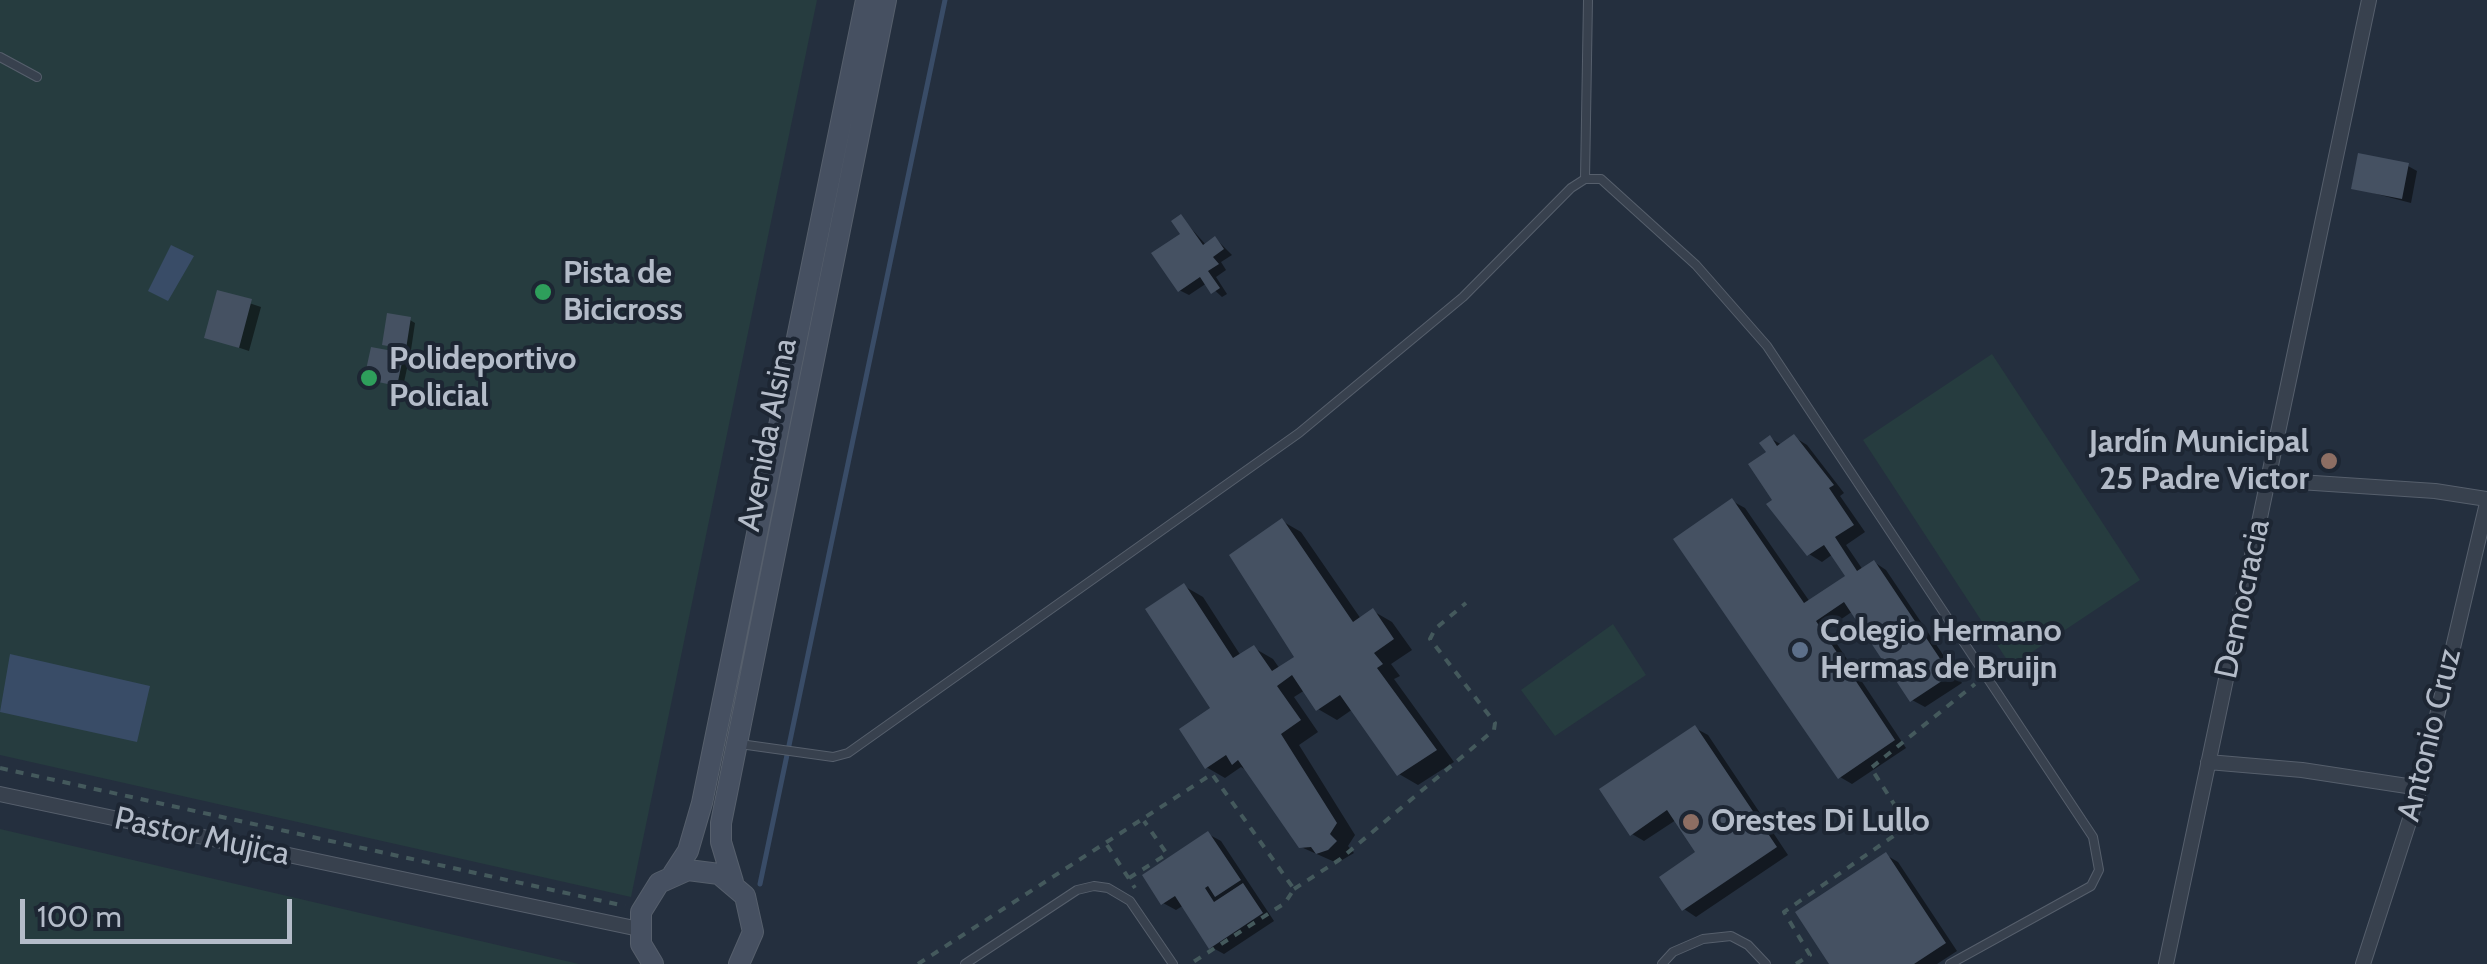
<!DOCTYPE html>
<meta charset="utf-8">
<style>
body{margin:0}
#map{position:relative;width:2487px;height:964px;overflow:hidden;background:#242f3e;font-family:Cabin,sans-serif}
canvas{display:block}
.scale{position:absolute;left:20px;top:899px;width:272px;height:45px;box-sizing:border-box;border:5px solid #b4bcc9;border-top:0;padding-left:12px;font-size:30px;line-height:35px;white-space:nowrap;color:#b4bcc9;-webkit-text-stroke:8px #1d2633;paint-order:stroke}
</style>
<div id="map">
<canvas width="2487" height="964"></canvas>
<div class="scale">100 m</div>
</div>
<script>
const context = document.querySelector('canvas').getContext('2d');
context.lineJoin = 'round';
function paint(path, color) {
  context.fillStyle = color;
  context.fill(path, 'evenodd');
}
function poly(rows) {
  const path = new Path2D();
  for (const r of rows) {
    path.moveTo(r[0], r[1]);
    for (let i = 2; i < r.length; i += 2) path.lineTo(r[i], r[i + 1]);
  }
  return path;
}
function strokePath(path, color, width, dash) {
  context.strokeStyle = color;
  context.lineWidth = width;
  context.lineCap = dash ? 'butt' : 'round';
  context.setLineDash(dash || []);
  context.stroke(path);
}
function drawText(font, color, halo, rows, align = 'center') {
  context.font = font + ' Cabin,sans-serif';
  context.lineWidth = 8;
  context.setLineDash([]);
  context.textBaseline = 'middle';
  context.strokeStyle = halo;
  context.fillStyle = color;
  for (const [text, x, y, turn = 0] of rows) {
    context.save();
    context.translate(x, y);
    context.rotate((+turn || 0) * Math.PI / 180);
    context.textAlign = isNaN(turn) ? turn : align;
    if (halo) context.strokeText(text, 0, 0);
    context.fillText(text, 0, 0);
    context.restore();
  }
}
const green = poly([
 [0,0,817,0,631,897,0,755],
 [1992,354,2140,580,2011,666,1863,440],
 [1613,624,1646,675,1555,736,1521,690],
 [0,829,579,964,0,964]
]);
const water = poly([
 [171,245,194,256,168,301,148,291],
 [10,654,150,686,137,742,0,712]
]);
const shadow = poly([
 [2408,166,2417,171,2411,203,2354,188],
 [1181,217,1206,245,1216,239,1232,255,1221,262,1226,270,1216,277,1227,294,1222,297,1207,283,1189,295,1179,290],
 [219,293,261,307,249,351,207,337],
 [410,320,415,323,411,350,384,343],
 [403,356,409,359,403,387,367,378],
 [1794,437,1807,445,1844,493,1840,496,1865,532,1846,545,1863,570,1874,562,1886,570,1962,683,1925,707,1912,700,1853,611,1827,629,1906,748,1852,784,1840,777,1732,501,1745,508,1810,602,1848,577,1833,554,1822,562,1809,554,1775,501,1770,438,1782,445],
 [1282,521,1301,532,1361,619,1373,611,1392,622,1412,650,1391,664,1400,676,1394,679,1454,762,1418,785,1399,774,1353,709,1337,720,1318,709,1305,690,1294,697,1318,732,1299,745,1355,835,1348,846,1354,853,1337,863,1301,847,1248,771,1241,767,1225,778,1206,767,1214,709,1184,586,1203,597,1241,656,1254,648,1273,659,1280,669,1297,658],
 [1695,728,1708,735,1788,855,1696,917,1684,909,1699,853,1676,820,1644,841,1632,834],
 [1208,834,1221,841,1274,921,1224,954,1211,947,1184,905,1176,910,1163,903],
 [1886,855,1898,862,1957,951,1937,964,1832,964]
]);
const stream = poly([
 [760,884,945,0]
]);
const building = poly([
 [2358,153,2409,163,2402,199,2351,189],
 [1181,214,1203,245,1215,236,1224,249,1213,257,1219,264,1208,271,1220,288,1211,294,1200,277,1178,292,1151,253,1180,234,1171,221],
 [217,290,252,299,239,348,204,338],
 [387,313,411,317,406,349,382,345],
 [371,347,404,353,397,386,364,379],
 [1794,434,1834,485,1829,488,1854,525,1835,537,1857,571,1874,560,1951,675,1910,702,1844,602,1816,621,1895,740,1838,779,1673,539,1732,498,1804,603,1845,576,1824,545,1807,556,1766,504,1772,500,1748,464,1766,452,1759,443,1770,435,1777,446],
 [1282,518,1353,622,1373,608,1394,639,1374,653,1383,664,1377,668,1437,750,1397,776,1340,695,1316,711,1292,675,1277,686,1301,720,1281,734,1337,823,1330,834,1337,841,1328,850,1316,854,1311,847,1299,848,1238,760,1232,765,1226,755,1205,769,1179,729,1210,708,1145,609,1184,583,1233,658,1254,645,1272,671,1294,657,1229,555],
 [1695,725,1777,847,1682,911,1659,877,1695,852,1667,810,1630,836,1599,789],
 [1208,831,1241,880,1215,897,1208,886,1205,888,1214,902,1243,883,1263,913,1209,949,1175,896,1161,905,1142,875],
 [1886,852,1946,943,1914,964,1829,964,1795,912]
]);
const path = poly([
 [0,768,625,906],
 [1107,845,1135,888],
 [1129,878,1167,854,1144,821],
 [1294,889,1339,860,1494,730,1495,723,1430,639,1435,629,1466,603],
 [918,964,1212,774,1294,889,1285,903,1190,964],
 [1796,964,1810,955,1784,912,1908,826,1871,768,1975,684]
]);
const service = poly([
 [0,57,37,77],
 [1585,179,1588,0],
 [740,744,833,757,848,753,1299,433,1463,297,1571,188,1585,179,1601,179,1696,265,1767,346,2093,837,2099,870,2091,886,1950,964],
 [965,964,1077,890,1094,886,1108,888,1130,901,1173,964],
 [1662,964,1673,952,1703,939,1731,936,1748,945,1766,964]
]);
const minor = poly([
 [2269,480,2435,491,2487,499],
 [2208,762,2302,770,2420,788],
 [0,794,639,929],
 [2166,964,2369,0],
 [2363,964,2420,788,2487,503]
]);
const secondary = poly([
 [673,874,688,851,702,803,866,0],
 [733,882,721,842,721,823,886,0],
 [653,964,641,944,641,912,659,883,688,870,719,874,745,896,753,932,739,964]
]);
const markers = [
 [543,292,10,"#2e9e5b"],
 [369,378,10,"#2e9e5b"],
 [2329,461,10,"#8d6e63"],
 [1800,650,10,"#5c6f8a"],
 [1691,822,10,"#8d6e63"]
];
const poiNames = [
 ["Pista de",563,274],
 ["Bicicross",563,311],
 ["Polideportivo",389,360],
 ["Policial",389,397],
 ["Jardín Municipal",2309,443,"right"],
 ["25 Padre Victor",2309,480,"right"],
 ["Colegio Hermano",1820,632],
 ["Hermas de Bruijn",1820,669],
 ["Orestes Di Lullo",1711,822]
];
const streetNames = [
 ["Avenida Alsina",768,435,-79],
 ["Democracia",2243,599,-78],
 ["Antonio Cruz",2430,735,-76],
 ["Pastor Mujica",202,837,12]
];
paint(green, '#263c3f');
paint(water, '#394c67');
paint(shadow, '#0007');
strokePath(stream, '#394c67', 5);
paint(building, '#455162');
strokePath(service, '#565f6c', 10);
strokePath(minor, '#565f6c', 16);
strokePath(secondary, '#565f6c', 22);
strokePath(path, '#44595c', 4, [8, 8]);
strokePath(service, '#38414e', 8);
strokePath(minor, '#38414e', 14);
strokePath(secondary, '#465061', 20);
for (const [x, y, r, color] of markers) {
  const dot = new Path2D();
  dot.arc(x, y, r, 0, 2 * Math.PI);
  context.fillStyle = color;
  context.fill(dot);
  strokePath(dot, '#1d2633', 4);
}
drawText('bold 32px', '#b4bcc9', '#1d2633', poiNames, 'left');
drawText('32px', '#b4bcc9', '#1d2633', streetNames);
</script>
